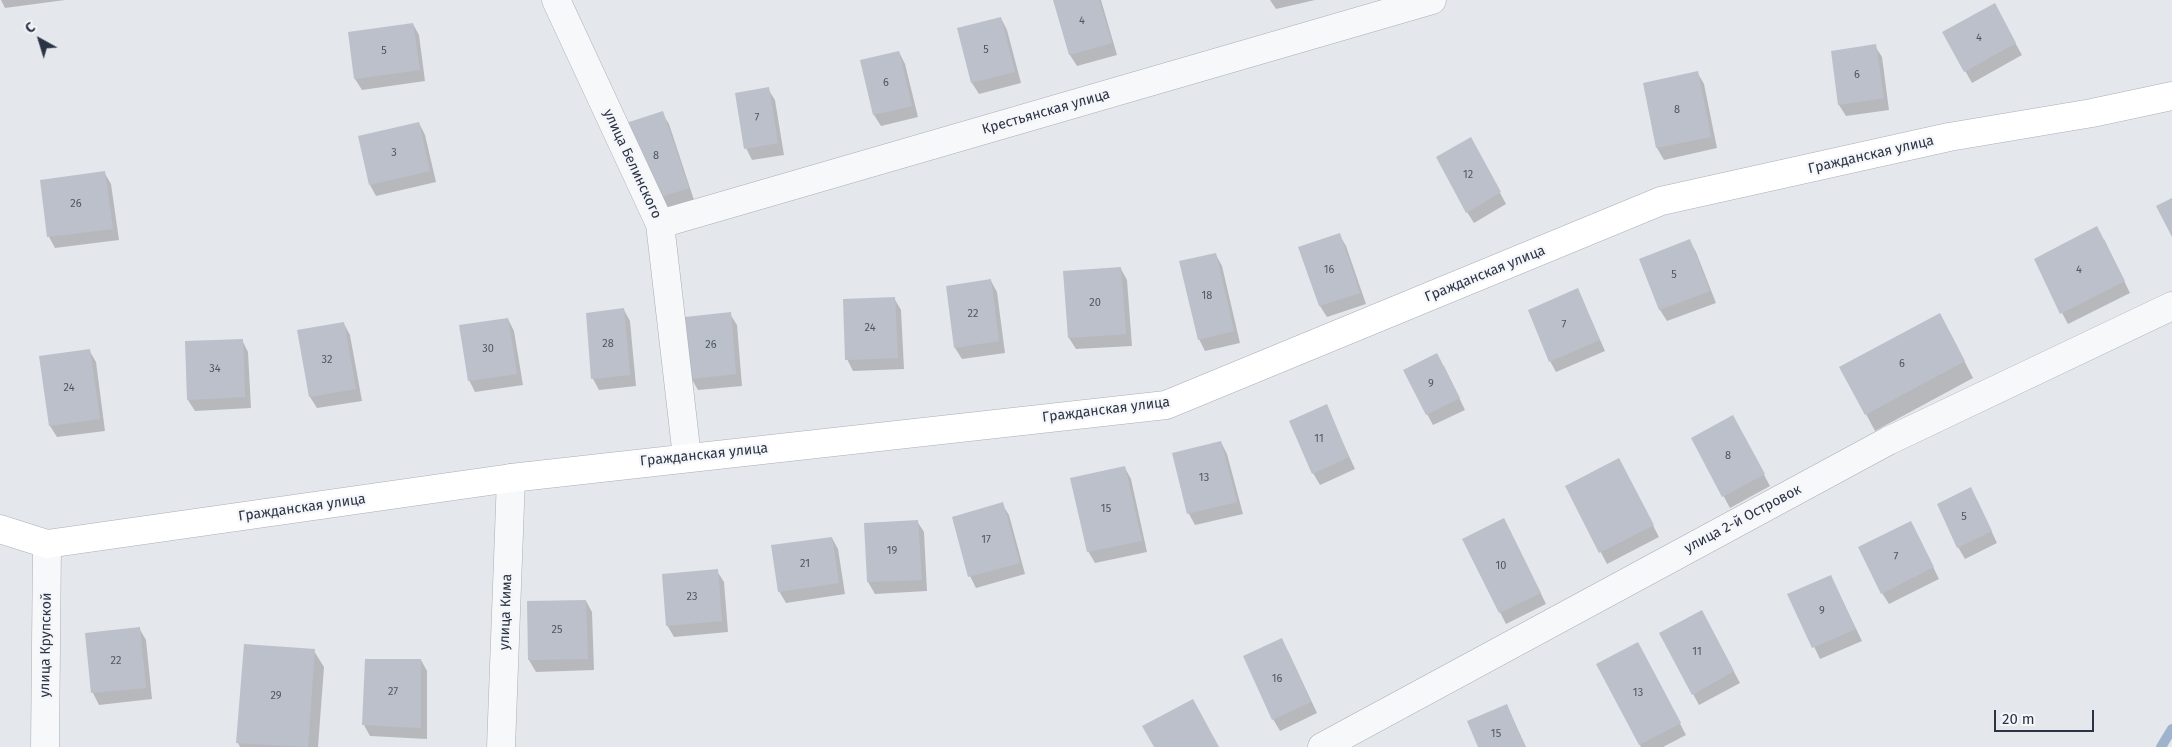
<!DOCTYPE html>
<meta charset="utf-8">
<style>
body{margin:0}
#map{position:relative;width:2172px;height:747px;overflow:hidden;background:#e4e7ec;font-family:"Fira Sans",sans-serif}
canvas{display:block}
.north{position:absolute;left:15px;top:15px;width:50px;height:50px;-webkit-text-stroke:4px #f4f6f9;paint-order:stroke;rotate:321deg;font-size:14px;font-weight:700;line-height:20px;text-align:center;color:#2b3445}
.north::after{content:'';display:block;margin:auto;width:18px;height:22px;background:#2b3445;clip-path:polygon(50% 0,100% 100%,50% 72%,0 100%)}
.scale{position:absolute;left:1994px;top:710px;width:100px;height:22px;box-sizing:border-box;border:2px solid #2b3445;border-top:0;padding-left:6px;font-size:15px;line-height:18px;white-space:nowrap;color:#2b3445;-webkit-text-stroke:4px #f4f6f9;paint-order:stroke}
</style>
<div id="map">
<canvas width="2172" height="747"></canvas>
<div class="north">С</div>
<div class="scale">20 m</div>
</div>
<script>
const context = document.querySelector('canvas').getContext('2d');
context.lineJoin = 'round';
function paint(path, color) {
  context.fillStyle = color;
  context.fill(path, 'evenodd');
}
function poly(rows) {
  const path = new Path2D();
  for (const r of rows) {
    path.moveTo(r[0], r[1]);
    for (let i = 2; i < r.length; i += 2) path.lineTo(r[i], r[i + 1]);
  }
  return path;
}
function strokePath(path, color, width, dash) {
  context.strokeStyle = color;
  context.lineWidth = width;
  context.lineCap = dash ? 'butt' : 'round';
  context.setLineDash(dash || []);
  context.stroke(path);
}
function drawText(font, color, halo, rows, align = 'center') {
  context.font = font + ' "Fira Sans",sans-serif';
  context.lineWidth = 4.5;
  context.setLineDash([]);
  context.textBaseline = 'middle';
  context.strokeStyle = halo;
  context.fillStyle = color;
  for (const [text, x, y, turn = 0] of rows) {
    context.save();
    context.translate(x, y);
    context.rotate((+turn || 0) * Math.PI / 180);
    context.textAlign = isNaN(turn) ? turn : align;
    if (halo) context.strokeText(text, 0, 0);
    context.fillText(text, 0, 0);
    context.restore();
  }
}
const shadow = poly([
 [1,0,65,0,5,8],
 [1054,0,1101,0,1117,55,1077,66,1070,55],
 [1270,0,1315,0,1276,9],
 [1994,5,2022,55,1972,83,1944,33],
 [1001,18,1007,30,1021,83,979,94,972,83],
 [413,24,419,35,425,81,362,90,355,79],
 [1875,46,1882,57,1889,110,1846,116,1839,105],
 [899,52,905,64,918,117,881,126,874,115,862,61],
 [1697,72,1704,84,1717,148,1664,160,1657,148,1645,84],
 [768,89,775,100,784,155,752,160,746,148],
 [662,113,669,124,694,200,656,212],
 [419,123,425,135,436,182,376,196,370,185],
 [1477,150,1506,204,1474,223,1467,212],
 [104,172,111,184,119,240,55,248,49,237],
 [1339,234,1346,246,1366,304,1327,317,1320,306,1300,247],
 [2104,239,2130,293,2068,324,2062,313],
 [1690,241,1696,252,1716,303,1667,321,1660,310,1640,259],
 [1216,255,1222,266,1240,343,1205,351,1199,339],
 [1121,269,1127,280,1132,346,1076,349,1069,338],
 [991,281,997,292,1005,353,962,359,955,348,947,287],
 [1578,290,1605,351,1556,372,1550,361],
 [894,298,901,310,904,369,853,371,847,359],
 [624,310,630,321,636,386,599,390,593,379],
 [730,314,737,325,742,386,698,390,691,378],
 [508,319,514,331,523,385,475,392,469,380],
 [344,324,350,335,362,401,317,408,310,397,298,331],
 [1949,331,1973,378,1875,431,1866,414],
 [242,340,248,352,251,408,195,411,188,400],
 [89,350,96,362,105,431,57,437,50,426],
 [1444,366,1465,410,1433,425,1427,414],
 [1326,406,1355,469,1320,485,1313,473],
 [1739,428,1770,486,1730,508,1692,438],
 [1221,442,1227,454,1243,514,1195,525,1189,514,1173,454],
 [1125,468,1131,479,1147,552,1095,563,1088,551],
 [1625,471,1659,537,1607,564,1566,486],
 [1977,500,1997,543,1965,559,1958,547],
 [1002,504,1009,515,1025,574,976,588,970,576],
 [917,521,924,532,927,591,875,594,868,582,865,524],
 [1510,531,1546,604,1506,624,1500,612],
 [1917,534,1939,579,1889,604,1882,593],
 [832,538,838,549,845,594,786,603,779,591],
 [717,571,724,582,728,632,674,637,667,625],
 [1831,577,1862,641,1820,659,1789,595],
 [586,601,592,612,594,670,536,672,529,660,528,602],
 [1708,623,1740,683,1699,705,1693,694],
 [139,628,146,640,152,699,99,705,93,693,86,635],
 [314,651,324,667,318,747,240,747,238,743],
 [1288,651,1317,713,1280,731,1273,719],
 [1644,655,1686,735,1663,747,1641,747,1597,665],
 [421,660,427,671,427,739,370,736,364,725],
 [1507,706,1526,747,1479,747]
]);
const stream = poly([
 [2161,747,2172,729]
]);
const building = poly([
 [1053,0,1099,0,1112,43,1069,55],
 [1995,3,2016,43,1964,72,1942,32],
 [1001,17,1015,72,971,83,957,28],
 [413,23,420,70,354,79,348,32],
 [1876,44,1884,98,1838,105,1831,51],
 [899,51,912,106,873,115,860,60],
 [1698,71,1711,137,1656,148,1643,83],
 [769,87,778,143,744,149,735,93],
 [663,111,689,188,648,201,623,124],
 [419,122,430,171,369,185,358,136],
 [1471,137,1501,192,1466,213,1436,157],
 [105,171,113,229,47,237,40,180],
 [2172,198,2172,237,2156,206],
 [2097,226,2125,281,2060,314,2034,259],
 [1340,233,1360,293,1319,306,1298,247],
 [1690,239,1710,291,1659,310,1639,259],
 [1216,253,1234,331,1198,340,1179,261],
 [1121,267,1126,334,1068,338,1063,271],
 [991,279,999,341,954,348,946,286],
 [1578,288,1600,340,1549,362,1528,310],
 [895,297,898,358,845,360,843,299],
 [624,308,630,375,591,379,586,313],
 [731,312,736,374,690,379,685,317],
 [1940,313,1965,361,1865,415,1839,367],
 [508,318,517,374,468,381,459,325],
 [344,322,356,389,309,397,297,330],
 [243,339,245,397,187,400,185,341],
 [90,349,100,419,49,426,39,356],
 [1437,353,1460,398,1426,415,1403,370],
 [1327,404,1349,457,1312,474,1289,421],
 [1733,415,1765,474,1722,497,1691,438],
 [1221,441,1237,502,1187,514,1172,453],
 [1619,458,1654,525,1599,553,1565,486],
 [1125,466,1142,541,1087,552,1070,478],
 [1971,487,1992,531,1957,548,1937,504],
 [1003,502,1020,563,968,577,952,517],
 [1504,518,1541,593,1499,613,1462,539],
 [918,520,922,580,867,582,864,523],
 [1911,521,1934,567,1881,594,1858,547],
 [832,537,839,583,778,592,771,545],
 [718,569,722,621,666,626,662,574],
 [1831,575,1856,629,1812,648,1787,594],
 [586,600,588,659,528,660,527,601],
 [1702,610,1734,671,1692,695,1659,633],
 [140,627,146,688,91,693,85,633],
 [1282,638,1311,702,1272,720,1243,656],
 [1638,642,1681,723,1639,745,1596,664],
 [244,644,315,649,308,747,236,743],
 [365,659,421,659,421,728,362,725],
 [1193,699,1219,747,1154,747,1142,726],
 [1507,704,1525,747,1478,747,1467,721]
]);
const street = poly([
 [556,0,660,224,687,457],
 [660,224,1432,0],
 [45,747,47,544],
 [501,747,511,478],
 [1322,747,1888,441,2172,306]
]);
const secondary = poly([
 [0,529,47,544,511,478,1166,405,1661,201,1949,137,2092,113,2172,96]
]);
const numberNames = [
 ["4",1082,21],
 ["4",1979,38],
 ["5",986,50],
 ["5",384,51],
 ["6",1857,75],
 ["6",886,83],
 ["8",1677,110],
 ["7",757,118],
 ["3",394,153],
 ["8",656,156],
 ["12",1468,175],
 ["26",76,204],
 ["16",1329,270],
 ["4",2079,270],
 ["5",1674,275],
 ["18",1207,296],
 ["20",1095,303],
 ["22",973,314],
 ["7",1564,325],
 ["24",870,328],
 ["28",608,344],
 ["26",711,345],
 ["30",488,349],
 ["32",327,360],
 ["6",1902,364],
 ["34",215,369],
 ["9",1431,384],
 ["24",69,388],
 ["11",1319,439],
 ["8",1728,456],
 ["13",1204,478],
 ["15",1106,509],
 ["5",1964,517],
 ["17",986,540],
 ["19",892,551],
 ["7",1896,557],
 ["21",805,564],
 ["10",1501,566],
 ["23",692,597],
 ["9",1822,611],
 ["25",557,630],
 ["11",1697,652],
 ["22",116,661],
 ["16",1277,679],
 ["27",393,692],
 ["13",1638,693],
 ["29",276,696],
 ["15",1496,734]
];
const streetNames = [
 ["Крестьянская улица",1046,112,-16],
 ["Гражданская улица",1871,155,-13],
 ["улица Белинского",632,164,65],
 ["Гражданская улица",1485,274,-22],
 ["Гражданская улица",1106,410,-7],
 ["Гражданская улица",704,455,-6],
 ["Гражданская улица",302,508,-8],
 ["улица 2-й Островок",1743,519,-28],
 ["улица Кима",506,612,-88],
 ["улица Крупской",46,645,-89]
];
paint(shadow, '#0003');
strokePath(stream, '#9fb4cc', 10);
paint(building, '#bbc0ca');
strokePath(street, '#a9aeb7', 29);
strokePath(secondary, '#a9aeb7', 29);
strokePath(street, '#f7f8fa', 28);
strokePath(secondary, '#fff', 28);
drawText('11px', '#4f5766', null, numberNames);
drawText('14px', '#2b3445', '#f4f6f9', streetNames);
</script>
